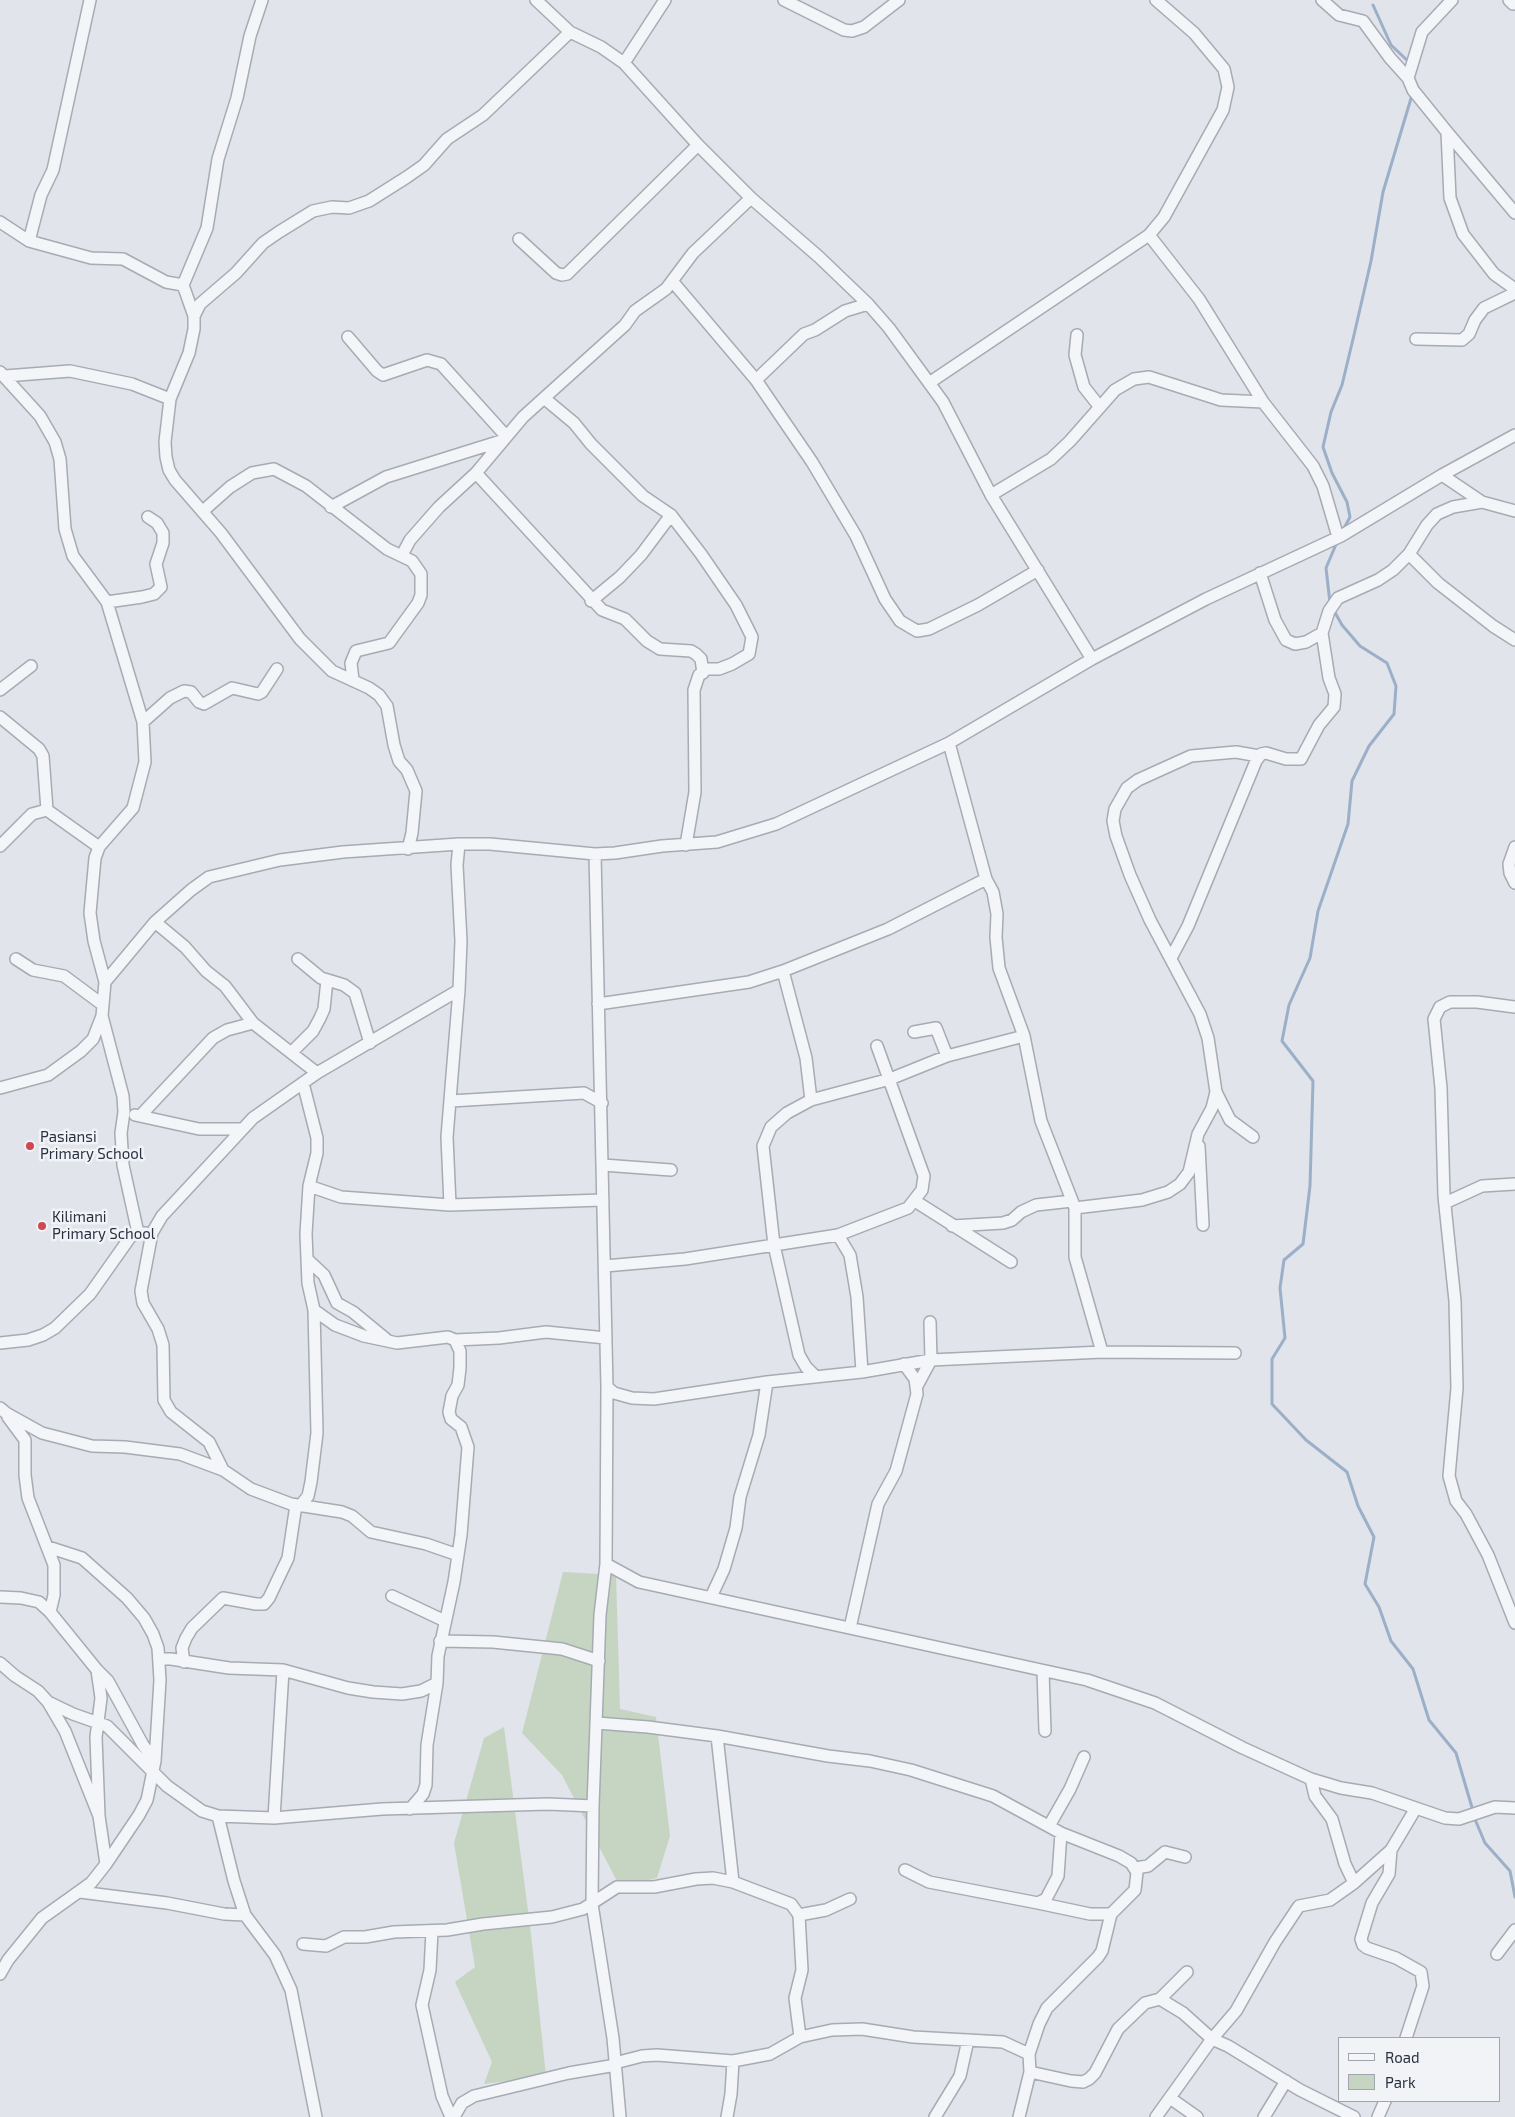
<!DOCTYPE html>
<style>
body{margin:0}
#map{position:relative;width:1515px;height:2117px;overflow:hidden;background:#e1e4ea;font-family:"Exo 2",sans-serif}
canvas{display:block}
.legend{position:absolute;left:1338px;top:2037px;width:162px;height:65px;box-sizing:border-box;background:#f1f3f7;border:1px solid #a1a5ae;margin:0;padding:6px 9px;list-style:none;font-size:15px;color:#293141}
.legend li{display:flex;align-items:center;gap:10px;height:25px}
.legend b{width:25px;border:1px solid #a1a5ae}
</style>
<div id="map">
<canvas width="1515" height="2117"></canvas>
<ul class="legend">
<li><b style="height:6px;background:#f4f5f8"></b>Road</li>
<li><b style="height:14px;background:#c6d4c2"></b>Park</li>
</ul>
</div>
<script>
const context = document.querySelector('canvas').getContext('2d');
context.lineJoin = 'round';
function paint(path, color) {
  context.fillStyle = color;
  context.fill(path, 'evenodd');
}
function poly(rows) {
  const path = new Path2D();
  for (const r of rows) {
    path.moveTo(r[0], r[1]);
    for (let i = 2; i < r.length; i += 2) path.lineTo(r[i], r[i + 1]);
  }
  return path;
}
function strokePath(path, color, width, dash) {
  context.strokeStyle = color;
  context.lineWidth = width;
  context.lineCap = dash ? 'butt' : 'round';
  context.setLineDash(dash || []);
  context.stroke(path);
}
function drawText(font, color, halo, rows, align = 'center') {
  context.font = font + ' "Exo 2",sans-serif';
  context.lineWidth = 5;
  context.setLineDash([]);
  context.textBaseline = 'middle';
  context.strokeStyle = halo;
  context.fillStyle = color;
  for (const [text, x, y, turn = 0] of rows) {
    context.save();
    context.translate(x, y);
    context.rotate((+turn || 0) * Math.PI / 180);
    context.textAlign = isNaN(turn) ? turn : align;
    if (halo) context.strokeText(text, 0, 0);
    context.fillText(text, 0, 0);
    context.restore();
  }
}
const green = poly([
 [563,1572,616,1575,620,1709,656,1717,670,1836,657,1878,620,1887,562,1775,522,1733],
 [504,1727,531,1934,546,2076,484,2084,492,2062,455,1982,475,1967,454,1843,484,1738]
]);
const stream = poly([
 [1373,5,1391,45,1410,63],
 [1343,530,1350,517,1347,502,1332,473,1323,447,1331,412,1342,385,1354,335,1371,261,1383,192,1412,95],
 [1330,603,1326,568,1337,542],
 [1333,609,1342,625,1360,646,1387,663,1396,686,1394,714,1369,746,1352,781,1348,824,1318,911,1310,958,1289,1005,1282,1041,1313,1081,1310,1186,1303,1244,1284,1260,1280,1288,1285,1338,1272,1359,1272,1404,1306,1440,1347,1472,1358,1506,1374,1537,1365,1584,1379,1607,1391,1641,1413,1669,1429,1720,1456,1753,1473,1811],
 [1474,1817,1485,1843,1510,1871,1515,1897]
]);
const minor = poly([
 [262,0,250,36,237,98,218,159,207,228,183,285,194,316,194,329,189,353,170,399,165,442,166,457,169,470,175,480,221,533,300,639,332,671,369,688,379,695,387,706,394,745,399,761,407,770,416,791,412,833,408,849],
 [536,0,570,32,601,47,624,63,698,145,751,198,819,257,868,304,889,328,943,402,991,495,1092,659],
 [784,0,844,30,852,31,864,27,899,0],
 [1322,0,1339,15,1363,21,1390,58,1408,78,1413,90,1447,132,1515,213],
 [1509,0,1513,4],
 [624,63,665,0],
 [1408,78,1422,32,1452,0],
 [1447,132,1450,198,1463,234,1494,274,1515,289],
 [0,222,29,241,91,258,123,259,166,282,183,285],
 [1149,235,1199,299,1263,402,1313,466,1323,486,1338,537],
 [519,239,556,273,562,275,567,274,698,145],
 [29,241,41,195,53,170,90,0],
 [673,282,756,380,812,462,856,536,885,599,900,621,917,631,929,629,978,605,1038,570],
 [194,316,200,304,236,273,263,243,279,232,313,211,332,207,349,208,369,201,407,177,424,165,447,139,483,115,570,32],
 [1077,335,1075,355,1084,387,1099,406],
 [348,337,377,371,383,375,427,360,441,364,506,436],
 [1416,339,1462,340,1469,334,1475,320,1484,308,1515,293],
 [0,372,40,416,55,442,60,459,65,529,73,556,107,602,143,722,145,762,133,808,99,847,95,858,90,913,94,941,105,982],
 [5,376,70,371,132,384,170,399],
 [756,380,804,334,815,330,845,311,868,304],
 [929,383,1149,235,1164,217,1223,110,1228,87,1224,69,1194,33,1156,0],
 [544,398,574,423,591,444,643,496,671,515,701,554,736,605,752,637,749,654,732,664,719,669,707,669,699,675,694,690,695,792,686,845],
 [476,473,602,610,625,619,647,641,660,649,691,651,696,654,701,659,703,673],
 [1442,475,1482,502,1515,511],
 [991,495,1051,459,1070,441,1115,390,1134,379,1149,377,1221,400,1263,402],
 [331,507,386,477,501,441],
 [203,511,230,487,252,473,274,469,306,486,387,549,412,561,421,574,421,595,418,603,389,643,356,651,351,663,353,680],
 [1409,554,1438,583,1493,626,1515,640],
 [402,555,410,540,439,507,476,473,523,417,625,325,635,311,666,289,693,253,751,198],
 [1260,573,1275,620,1286,640,1295,644,1306,642,1322,633],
 [591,601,620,577,641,555,671,515],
 [107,602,142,597,154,594,161,587,156,564,163,543,163,533,157,523,148,517],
 [0,690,31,666],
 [0,717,39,749,43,756,47,810,99,847],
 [143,722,170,698,184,691,191,692,199,702,204,704,232,688,258,694,262,692,277,669],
 [949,743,986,879,993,892,997,914,996,937,999,968,1024,1036,1041,1121,1075,1208,1075,1257,1102,1352],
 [0,846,32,814,47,810],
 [1515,847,1509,864,1510,873,1515,883],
 [595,854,607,1387,606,1564,600,1615,593,1806,592,1904,613,2038,620,2117],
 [155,922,185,947,206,971,225,986,253,1023,317,1073],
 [1171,958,1188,926,1256,761,1261,754,1266,753,1286,759,1301,759,1319,725,1334,707,1335,694,1329,678,1322,633,1329,611,1338,598,1378,580,1393,570,1409,554,1427,525,1437,514,1453,507,1482,502],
 [16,959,33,970,64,976,103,1005],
 [298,959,321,978,344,985,355,993,370,1043],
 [783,971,806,1058,811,1100],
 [598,1004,749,982,783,971,888,929,986,879],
 [1515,1007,1477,1002,1450,1002,1440,1007,1434,1019,1441,1088,1444,1196,1455,1301,1457,1388,1449,1476,1456,1501,1466,1514,1488,1555,1515,1623],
 [102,1016,123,1096,124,1112,121,1133,123,1165,138,1233],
 [914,1032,936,1028,947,1056],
 [292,1052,313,1031,320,1018,324,1009,327,980],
 [0,1088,48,1075,81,1051,93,1039,102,1016,105,982,155,922,191,890,209,877,280,860,343,852,459,844,490,844,595,854,615,853,662,846,717,842,776,824,949,743,1092,659,1206,599,1341,536,1442,475,1515,435],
 [1216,1092,1230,1120,1253,1137],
 [451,1101,584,1093,602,1103],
 [135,1115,199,1129,242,1129],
 [141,1115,213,1038,227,1030,253,1023],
 [1199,1146,1203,1225],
 [603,1165,671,1170],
 [309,1186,341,1197,450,1205,603,1200],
 [915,1201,1011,1262],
 [1445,1203,1482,1186,1515,1184],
 [450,1205,447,1137,459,990],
 [1075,1208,1142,1200,1168,1192,1180,1184,1189,1172,1198,1134,1212,1108,1216,1092,1208,1038,1200,1014,1150,920,1130,875,1116,836,1113,821,1115,809,1127,788,1138,780,1191,756,1236,752,1259,756],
 [952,1226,1003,1223,1012,1220,1021,1212,1036,1205,1072,1201],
 [838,1235,908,1208,922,1190,924,1176,877,1046],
 [308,1260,324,1275,337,1303,353,1312,387,1340],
 [605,1266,685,1259,838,1235,850,1255,857,1297,862,1372],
 [314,1310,335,1325,364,1336,397,1343,448,1337,455,1340,460,1351,460,1368,458,1385,452,1396,449,1412,451,1419,461,1427,468,1447,461,1535,454,1582,438,1656,437,1683,427,1745,426,1785,423,1794,410,1809],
 [455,1340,499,1338,546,1332,606,1338],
 [0,1343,28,1340,43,1335,55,1328,90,1294,131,1236,138,1233,146,1233],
 [816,1377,806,1367,799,1355,774,1245,763,1146,771,1127,787,1113,811,1100,890,1079,947,1056,1024,1036],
 [917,1386,931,1360,930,1322],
 [607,1387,614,1393,632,1398,654,1399,767,1382,862,1372,931,1360,1102,1352,1235,1353],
 [0,1408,6,1413,42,1433,92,1446,125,1447,180,1454,223,1470,251,1489,291,1504,342,1512,352,1516,371,1532,426,1544,458,1555],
 [8,1417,25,1440,25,1475,28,1498,54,1565,54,1595,50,1612],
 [223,1470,209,1442,171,1412,164,1400,163,1345,158,1329,143,1303,141,1291,152,1233,162,1216,253,1118,317,1073,459,990,461,941,457,865,459,844],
 [300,1506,308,1496,311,1482,317,1433,314,1310,308,1283,306,1234,309,1186,317,1153,317,1138,303,1083],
 [606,1564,639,1582,1087,1680,1155,1703,1243,1748,1311,1779,1341,1788,1372,1793,1445,1818,1459,1819,1495,1807,1515,1808],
 [392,1596,445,1621],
 [0,1597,21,1598,39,1602,50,1612,97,1670,101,1698,96,1737,99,1816],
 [711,1597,724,1569,736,1528,740,1497,759,1435,767,1382],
 [850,1628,878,1504,896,1471,917,1394,915,1379,904,1364],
 [440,1641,493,1642,562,1649,599,1661],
 [159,1659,171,1659,229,1668,283,1670,348,1688,373,1692,402,1694,421,1691,437,1683],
 [184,1662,182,1648,186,1638,192,1628,223,1598,256,1604,264,1604,269,1598,288,1558,296,1505],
 [0,1663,15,1676,38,1691,48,1702,65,1731,99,1816,106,1864],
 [97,1670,108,1681,143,1745,155,1761],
 [1043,1671,1045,1731],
 [48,1702,73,1714,107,1726,167,1786,202,1811,218,1816,274,1818,382,1809,548,1804,593,1806],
 [597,1723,648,1727,717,1736,828,1756,870,1761,911,1770,993,1796,1061,1833,1119,1856,1131,1863,1137,1872,1135,1890,1111,1914,1102,1951,1098,1957,1047,2008,1039,2024,1029,2054],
 [717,1736,733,1882],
 [1311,1779,1315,1796,1332,1819,1345,1864,1354,1883],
 [218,1816,234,1881,245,1915,275,1955,291,1990,316,2117],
 [274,1818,283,1670],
 [1049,1826,1070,1789,1084,1757],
 [1391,1850,1389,1874,1372,1903,1361,1939,1363,1945,1367,1948,1396,1958,1421,1972,1423,1986,1406,2038],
 [1135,1868,1148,1866,1165,1852,1185,1857],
 [905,1870,929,1882,1038,1903,1046,1899,1058,1876,1061,1833],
 [80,1892,167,1903,224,1914,245,1915],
 [1038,1903,1090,1914,1111,1914],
 [799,1915,826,1910,850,1899],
 [432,1931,430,1970,422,2005,442,2096,451,2117],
 [303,1944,326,1946,344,1937,365,1937,394,1932,447,1930,483,1924,552,1917,583,1909,617,1887,654,1887,696,1879,713,1878,733,1882,791,1904,799,1915,802,1970,795,1998,800,2037],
 [1497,1954,1515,1930],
 [0,1974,8,1960,42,1918,91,1883,106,1864,139,1815,147,1800,155,1761,160,1680,158,1648,153,1634,144,1618,127,1598,82,1558,48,1547],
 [1160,1999,1183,2013,1212,2039,1228,2046,1300,2090,1354,2117],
 [615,2063,642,2056,657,2055,733,2061,770,2054,800,2037,832,2030,862,2029,913,2037,1003,2042,1029,2054,1030,2072,1019,2117],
 [1030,2072,1071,2081,1083,2082,1089,2079,1095,2073,1118,2029,1145,2003,1160,1999,1187,1972],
 [1170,2098,1197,2117],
 [454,2117,462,2103,474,2096,569,2073,616,2065],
 [727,2117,731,2094,733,2061],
 [935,2117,960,2076,968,2040],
 [1156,2117,1212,2039,1236,2011,1275,1942,1299,1906,1330,1900,1354,1883,1391,1850,1416,1808],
 [1264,2117,1286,2081],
 [1378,2117,1385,2101]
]);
const markers = [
 [30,1146,5,"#ce4753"],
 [42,1226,5,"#ce4753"]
];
const poiNames = [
 ["Pasiansi",40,1137],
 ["Primary School",40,1154],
 ["Kilimani",52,1217],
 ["Primary School",52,1234]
];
paint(green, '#c6d4c2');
strokePath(stream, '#9cafc9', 3);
strokePath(minor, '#a6abb4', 14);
strokePath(minor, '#f4f5f8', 11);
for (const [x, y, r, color] of markers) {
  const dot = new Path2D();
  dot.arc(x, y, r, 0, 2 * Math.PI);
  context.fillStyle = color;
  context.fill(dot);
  strokePath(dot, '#f1f3f7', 2);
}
drawText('15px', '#293141', '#f1f3f7', poiNames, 'left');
</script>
